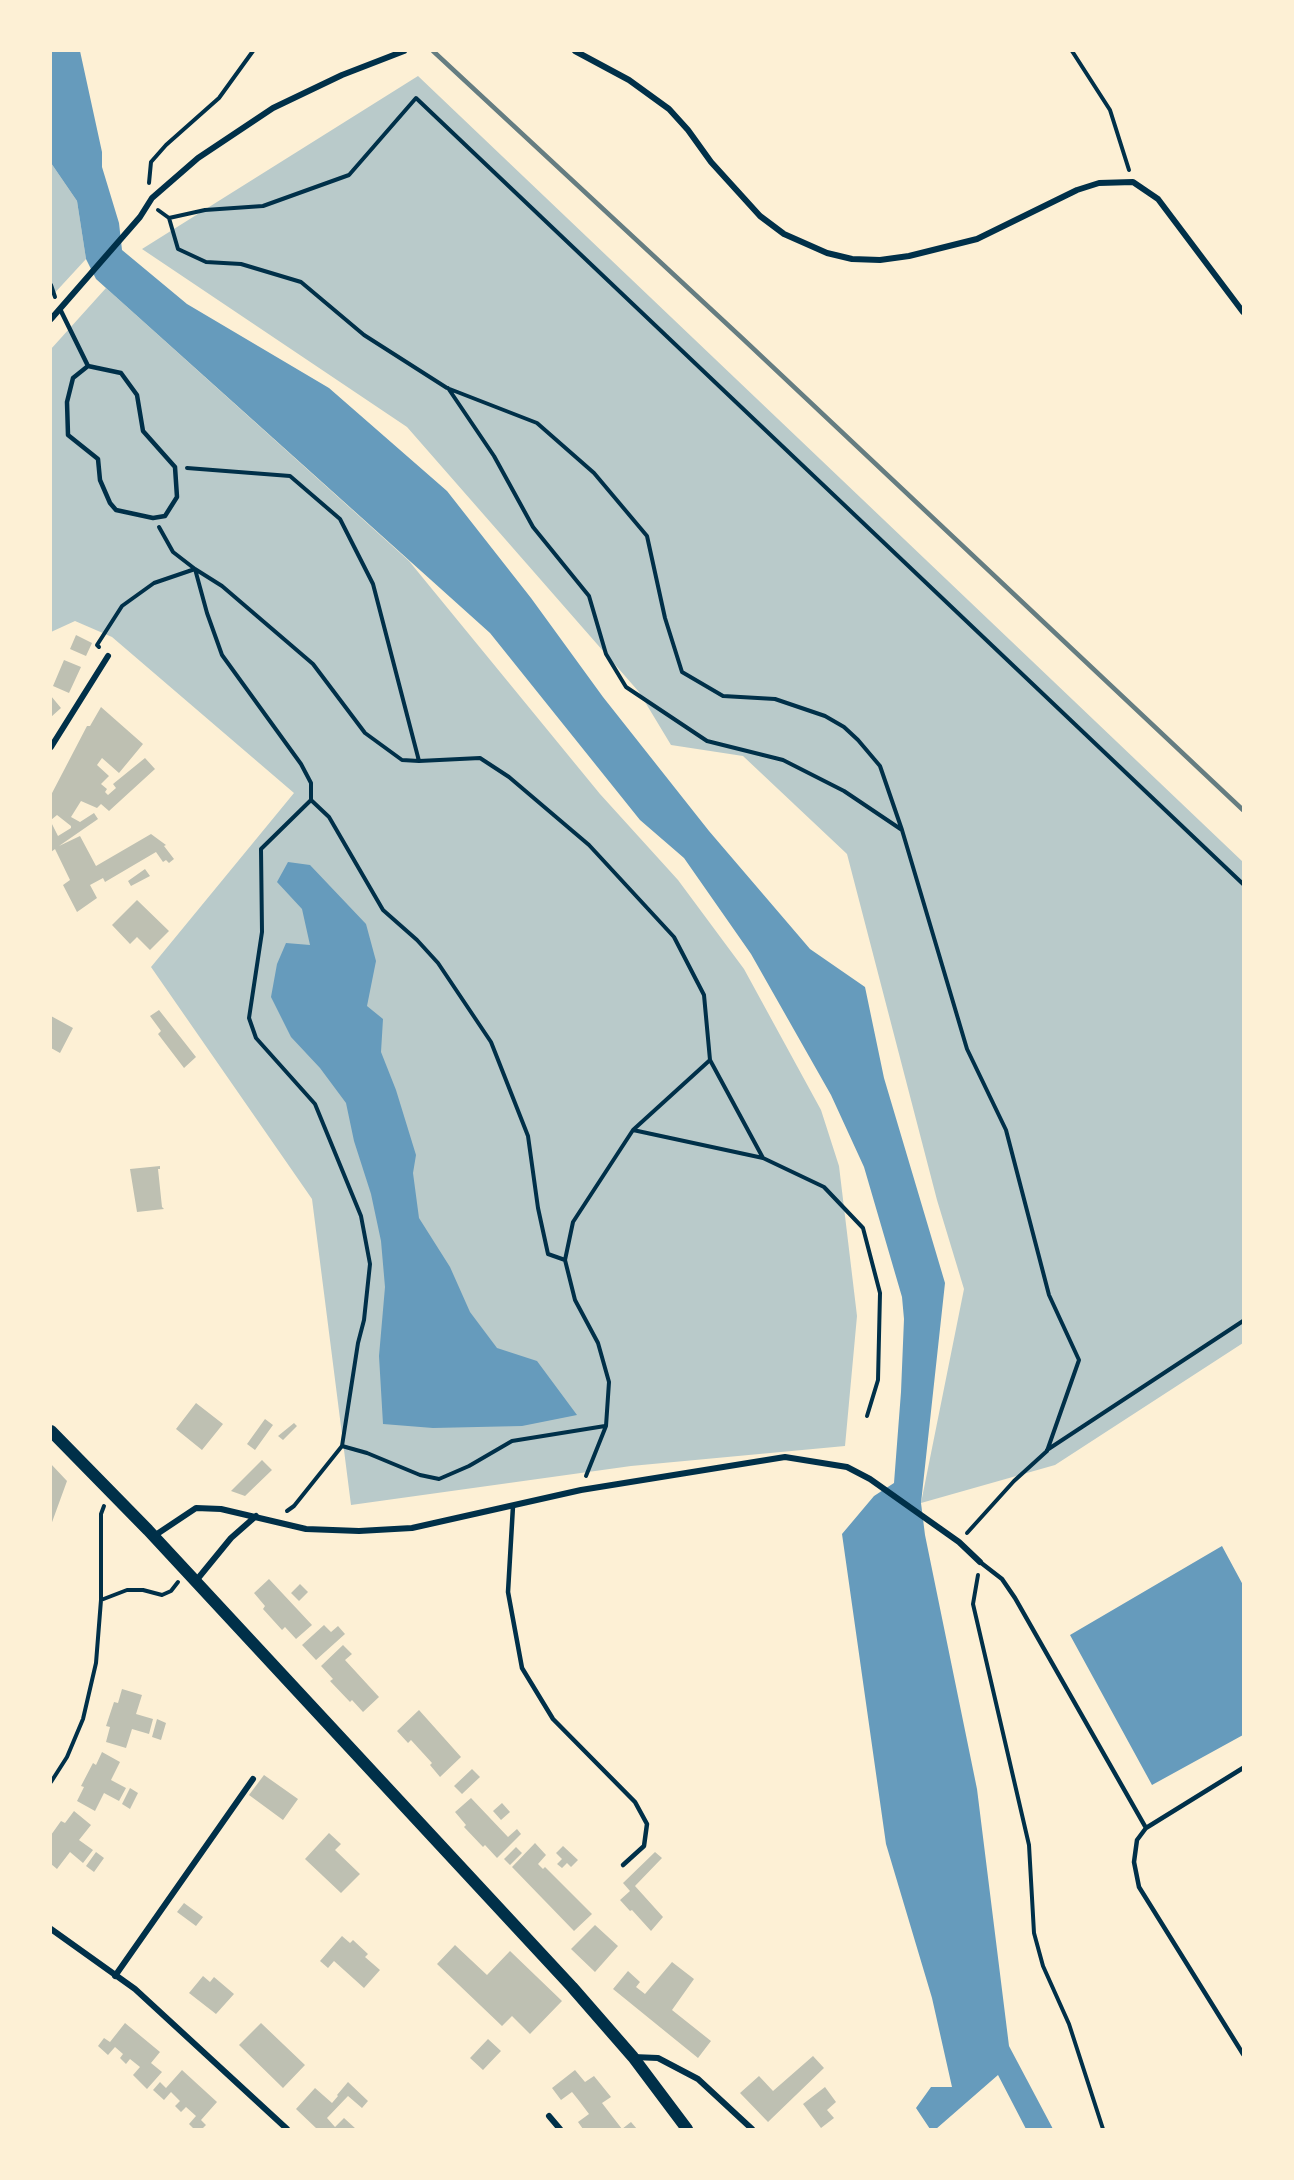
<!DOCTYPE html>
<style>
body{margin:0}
#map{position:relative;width:1294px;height:2180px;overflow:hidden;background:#fdf0d5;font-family:"Fira Sans Condensed",sans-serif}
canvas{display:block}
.frame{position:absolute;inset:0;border:52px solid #fdf0d5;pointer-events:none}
</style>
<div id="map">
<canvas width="1294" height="2180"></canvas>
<div class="frame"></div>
</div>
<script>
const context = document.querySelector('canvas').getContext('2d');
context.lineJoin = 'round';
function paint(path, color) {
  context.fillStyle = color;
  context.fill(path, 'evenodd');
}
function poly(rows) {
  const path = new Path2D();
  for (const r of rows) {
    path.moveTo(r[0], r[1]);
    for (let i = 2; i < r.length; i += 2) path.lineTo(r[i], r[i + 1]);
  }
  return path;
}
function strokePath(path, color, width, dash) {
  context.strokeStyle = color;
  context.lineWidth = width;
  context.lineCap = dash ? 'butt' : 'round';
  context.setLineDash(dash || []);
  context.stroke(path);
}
const green = poly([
 [418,76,1243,862,1243,1343,1055,1465,921,1503,964,1289,937,1200,847,854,743,756,671,745,639,692,407,427,142,249],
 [51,163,77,201,86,259,51,297],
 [106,288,409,561,600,794,678,880,744,969,821,1110,839,1166,857,1316,845,1446,631,1466,351,1505,312,1199,151,967,294,793,112,637,75,621,51,632,51,349]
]);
const water = poly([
 [51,51,80,51,102,152,102,167,119,223,122,250,187,304,329,388,447,491,531,598,603,697,709,831,810,949,865,987,884,1078,945,1283,921,1503,925,1535,977,1789,1009,2046,1053,2129,1026,2129,998,2075,936,2129,930,2129,916,2108,931,2087,952,2087,932,1998,886,1844,842,1534,874,1496,894,1483,901,1392,904,1319,902,1297,864,1167,831,1095,751,954,684,858,640,820,490,633,96,279,86,259,77,201,51,163],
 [288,862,310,865,366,924,376,961,367,1006,383,1019,381,1052,396,1090,416,1155,413,1173,419,1218,450,1267,470,1312,497,1348,537,1361,577,1415,522,1426,433,1428,383,1424,379,1356,385,1287,381,1241,371,1194,354,1141,346,1103,320,1068,291,1037,271,997,277,964,286,943,310,945,302,909,277,882],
 [1222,1546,1243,1585,1243,1735,1152,1785,1070,1635]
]);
const building = poly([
 [76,635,92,643,86,656,70,649],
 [64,660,81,667,69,693,53,686],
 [51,696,61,708,51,717],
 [101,707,143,744,119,773,102,758,97,765,109,776,101,784,107,789,105,792,108,795,116,788,113,784,145,758,155,769,109,811,101,804,97,808,81,801,71,817,80,822,94,813,98,819,59,846,80,836,96,866,151,834,166,845,164,846,174,859,169,863,166,860,163,862,156,852,105,882,103,878,90,885,97,898,77,912,63,885,70,880,55,849,51,852,51,822,58,836,71,828,71,826,57,815,51,820,51,795,87,726,90,726],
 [145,869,150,876,131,886,128,881],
 [137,900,169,931,150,950,137,937,130,944,112,925],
 [159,1010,196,1057,184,1068,158,1034,161,1031,150,1016],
 [51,1016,73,1028,60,1053,51,1048],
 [160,1166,160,1169,158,1169,162,1207,164,1209,137,1212,130,1169],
 [196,1403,223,1424,202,1450,176,1429],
 [265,1419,273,1425,255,1450,247,1444],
 [294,1423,297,1426,283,1440,278,1436],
 [262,1460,272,1470,245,1496,231,1491],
 [51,1464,67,1481,51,1525],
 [269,1579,312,1625,296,1639,285,1627,282,1630,263,1609,265,1606,254,1593],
 [300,1584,308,1592,299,1601,291,1593],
 [324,1625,331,1632,338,1626,345,1634,316,1660,302,1645],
 [343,1645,352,1654,345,1660,379,1697,363,1712,352,1700,350,1702,330,1681,333,1679,321,1666],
 [122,1689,142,1695,136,1714,153,1719,149,1734,132,1729,126,1748,106,1742,110,1727,106,1726,114,1702,118,1703],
 [419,1710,461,1757,440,1777,430,1765,432,1763,411,1740,408,1743,397,1731],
 [157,1719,166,1723,161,1740,152,1737],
 [102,1752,120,1762,111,1780,126,1788,119,1801,104,1793,95,1811,77,1801,84,1787,81,1786,93,1763,96,1765],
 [472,1769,480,1777,462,1794,454,1786],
 [264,1775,298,1799,283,1820,249,1795],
 [130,1788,138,1793,130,1809,122,1804],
 [471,1798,508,1837,517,1829,521,1834,497,1858,485,1845,483,1847,464,1827,466,1825,455,1812],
 [502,1803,510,1812,501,1820,493,1811],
 [74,1811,91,1825,79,1840,93,1850,83,1863,70,1852,57,1869,51,1864,51,1835,61,1821,65,1823],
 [329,1833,341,1844,335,1850,360,1874,341,1893,305,1859],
 [535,1843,546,1855,538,1864,543,1869,545,1867,592,1914,574,1931,512,1867],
 [563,1846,578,1860,571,1867,567,1863,562,1868,557,1864,562,1859,556,1853],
 [516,1847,522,1853,510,1865,504,1859],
 [96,1852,104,1858,94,1872,86,1866],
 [655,1852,662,1858,635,1886,663,1917,651,1931,632,1910,630,1911,620,1900,630,1891,623,1883],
 [184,1903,203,1917,196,1926,177,1912],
 [595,1925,618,1946,595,1972,571,1949],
 [342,1936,350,1943,353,1940,368,1954,365,1957,380,1970,364,1988,334,1961,328,1968,320,1961],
 [455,1945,487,1975,510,1951,562,2001,530,2034,512,2016,502,2026,437,1964],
 [672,1962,694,1979,672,2010,711,2041,698,2058,613,1989,628,1971,640,1982,636,1987,645,1994],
 [203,1976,210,1982,214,1977,234,1994,216,2014,189,1993],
 [125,2023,160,2052,151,2063,162,2072,147,2089,133,2075,140,2067,130,2059,126,2064,120,2058,123,2054,115,2047,108,2055,98,2046,104,2038,110,2042],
 [261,2023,305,2065,283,2088,239,2045],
 [488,2039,501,2051,483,2070,470,2058],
 [813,2056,824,2068,768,2122,740,2093,759,2076,773,2091],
 [182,2070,217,2102,201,2120,206,2125,202,2129,194,2129,189,2124,196,2116,186,2107,181,2112,175,2106,180,2101,171,2092,164,2100,153,2090,160,2082,166,2088],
 [575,2070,585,2082,594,2076,611,2097,602,2103,622,2129,631,2122,637,2129,583,2129,578,2122,589,2114,580,2102,572,2092,561,2100,552,2088],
 [348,2082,368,2101,362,2108,348,2096,327,2118,335,2127,344,2118,356,2129,317,2129,296,2109,315,2088,332,2103,338,2096,337,2095],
 [825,2087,836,2102,827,2110,834,2118,821,2128,803,2104]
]);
const path = poly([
 [1072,51,1110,110,1129,170],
 [149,183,151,162,166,145,219,98,253,51],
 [158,210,169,218,178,249,206,262,241,264,301,282,364,335,447,388,537,423,594,473,647,536,665,618,682,672,723,696,775,699,825,716,844,727,858,740,880,766,902,830,967,1049,1006,1130,1049,1295,1079,1360,1047,1451,1014,1481,967,1533],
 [169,218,205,210,263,206,349,175,416,98,1243,884],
 [51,285,55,297],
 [448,388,494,456,533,527,589,596,606,654,626,687,707,741,783,760,844,791,902,830],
 [187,468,290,476,340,519,373,584,419,761],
 [159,527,173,552,195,569,207,613,222,655,301,764,311,783,311,800,329,817,383,910,417,940,438,963,491,1042,528,1136,538,1208,548,1254,565,1260],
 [99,647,97,645,122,606,154,583,195,569,222,586,313,664,365,733,402,760,419,761,480,758,509,777,589,845,674,937,704,995,710,1060,763,1158],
 [311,800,261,849,262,932,249,1018,256,1038,315,1104,361,1216,370,1264,364,1320,358,1343,342,1446],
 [710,1060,633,1130,763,1158,824,1187,863,1228,880,1293,878,1380,867,1416],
 [1047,1450,1243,1321],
 [586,1476,606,1426,609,1382,598,1343,575,1300,565,1260,573,1222,633,1130],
 [287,1511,294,1506,342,1446,367,1453,420,1475,439,1479,469,1466,512,1441,605,1426],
 [978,1575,973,1604,1029,1845,1034,1933,1043,1966,1069,2024,1103,2129],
 [101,1600,127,1590,143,1590,162,1595,171,1591,178,1582],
 [51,1782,67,1757,83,1719,96,1663,101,1600,101,1514,104,1506]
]);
const service = poly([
 [60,309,88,366,121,373,137,395,143,431,175,467,177,497,165,516,153,518,116,510,110,503,100,480,98,459,68,435,67,402,73,378,88,366],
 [513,1506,508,1592,522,1668,553,1719,635,1802,647,1824,644,1846,623,1865],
 [980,1562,1002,1579,1015,1598,1146,1828,1243,1768],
 [1146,1828,1137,1840,1134,1862,1139,1887,1243,2054]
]);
const minor = poly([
 [575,51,629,80,669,109,688,130,711,162,760,216,784,234,827,253,852,259,880,260,909,256,977,239,1077,190,1099,183,1133,182,1158,199,1243,312],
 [51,319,140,217,152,198,198,158,273,108,342,75,404,51],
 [51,747,108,656],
 [154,1536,196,1508,221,1509,306,1529,359,1531,412,1528,581,1490,785,1457,847,1467,870,1479,959,1542,980,1562],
 [195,1582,231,1538,256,1516],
 [51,1929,135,1989,287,2129],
 [115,1976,253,1779],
 [633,2057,658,2058,698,2079,752,2129],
 [549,2116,560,2129]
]);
const secondary = poly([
 [51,1431,148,1530,572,1987,633,2057,687,2129]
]);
const rail = poly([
 [433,51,742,338,1243,810]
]);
paint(green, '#b9caca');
paint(water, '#669bbc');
paint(building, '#bec0b2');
strokePath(path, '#003049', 4);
strokePath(service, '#003049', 4.5);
strokePath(minor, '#003049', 6);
strokePath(secondary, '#003049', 12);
strokePath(rail, '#657d81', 4.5);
</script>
